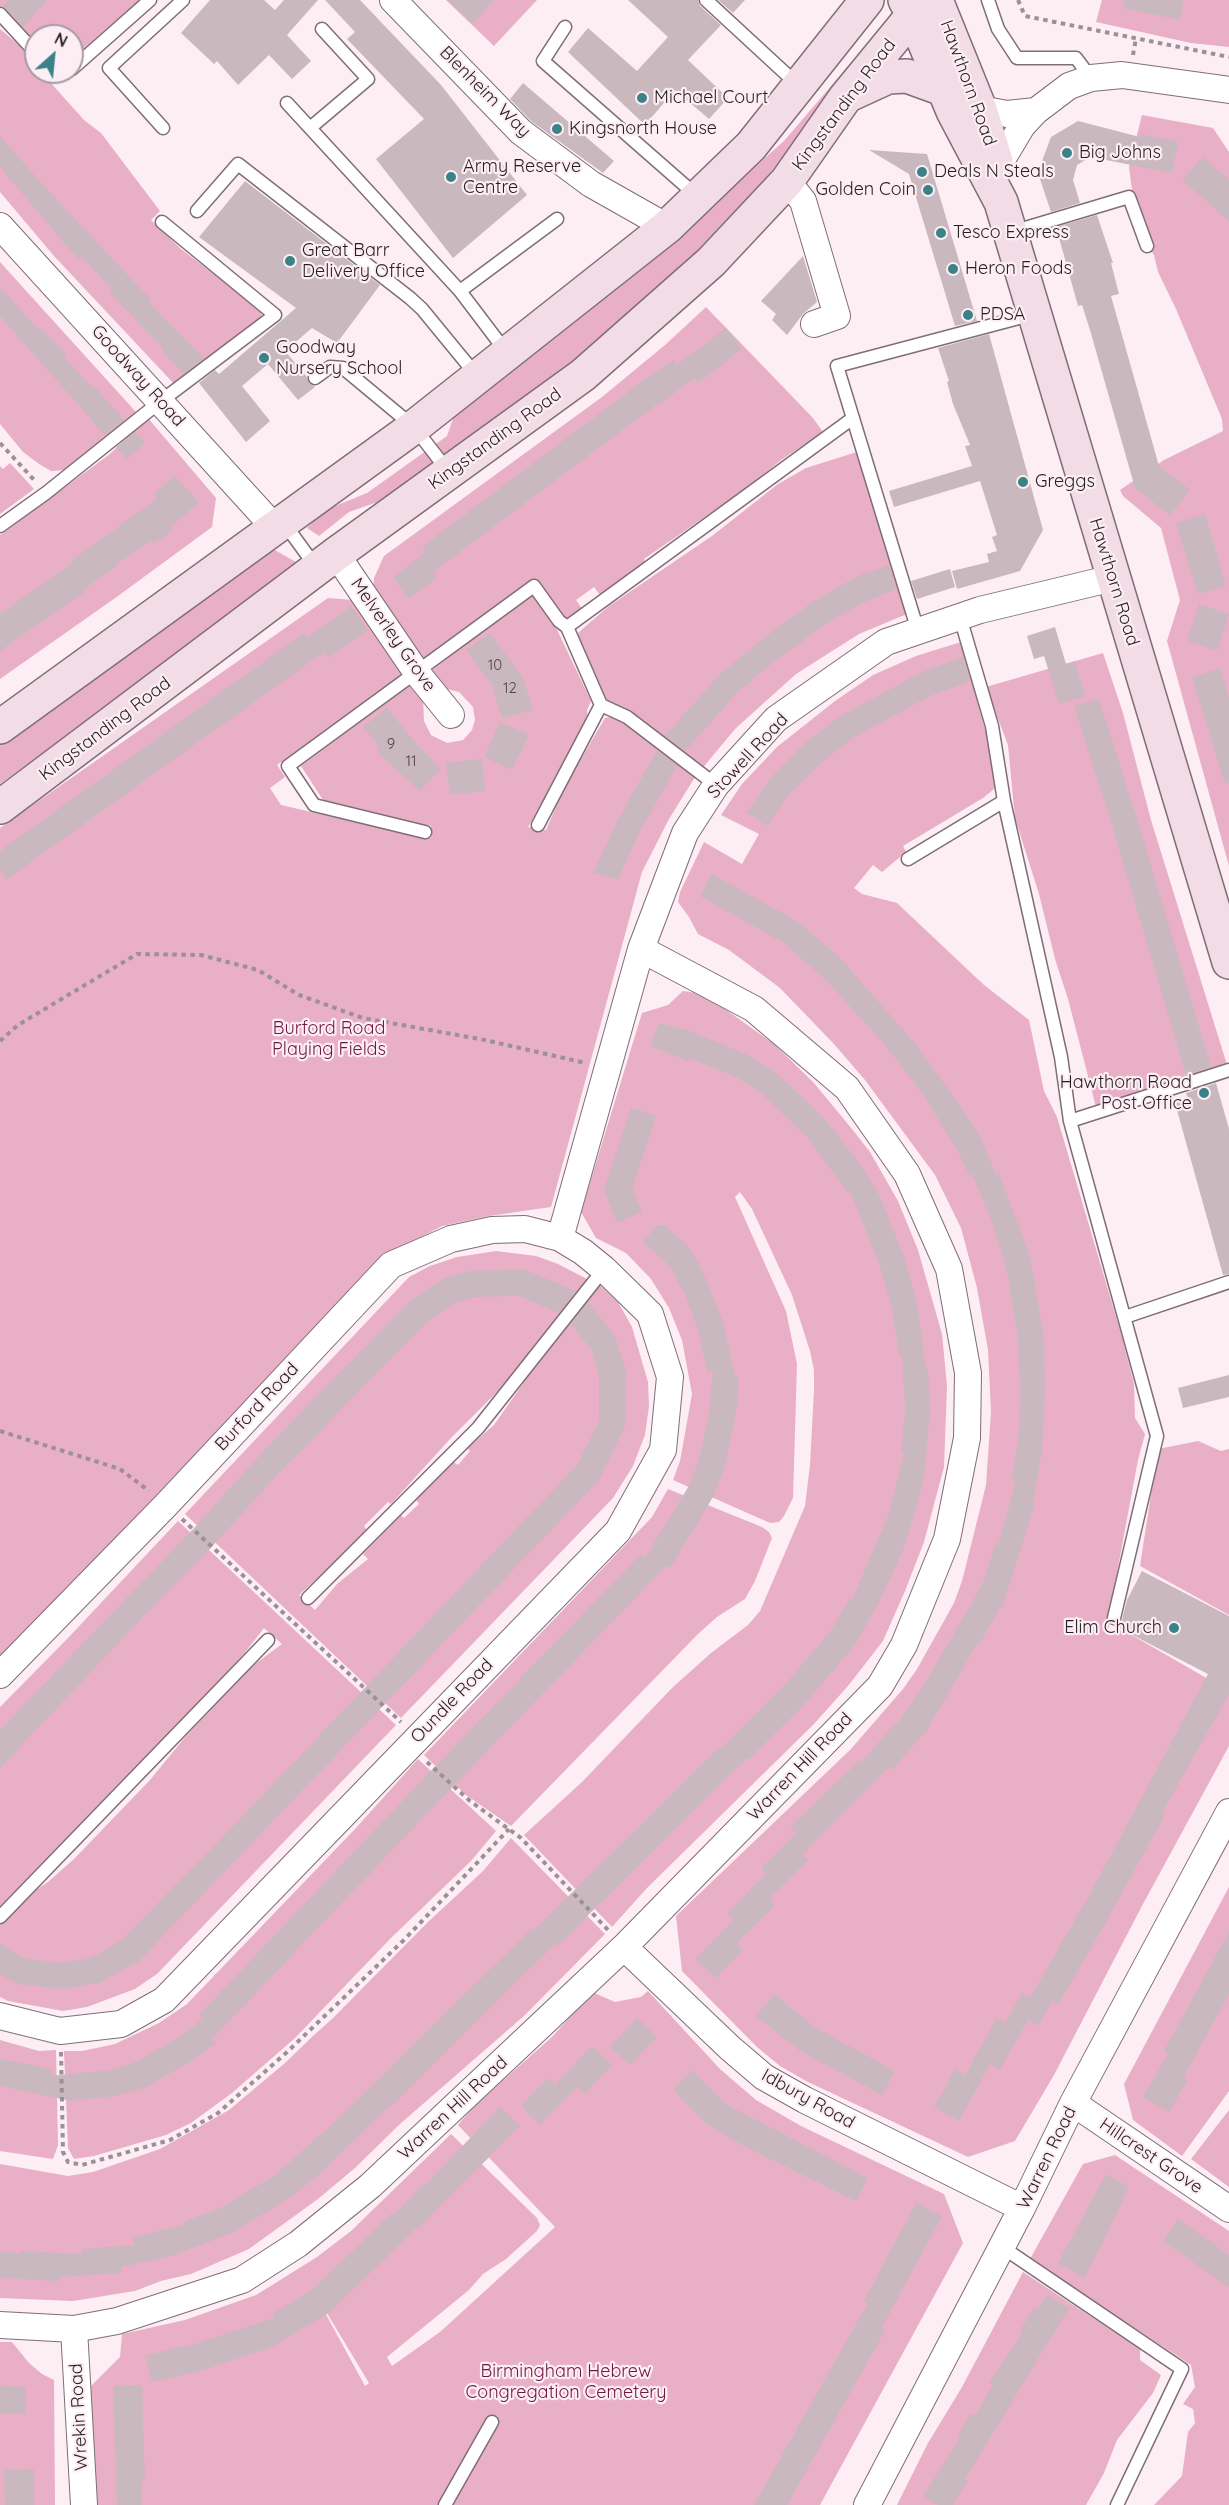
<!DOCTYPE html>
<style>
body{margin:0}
#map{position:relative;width:1229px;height:2505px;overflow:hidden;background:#fdeef4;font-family:Quicksand,sans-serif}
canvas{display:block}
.north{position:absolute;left:24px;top:24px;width:60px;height:60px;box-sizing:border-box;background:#fdeef4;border:2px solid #a79ba0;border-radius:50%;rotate:27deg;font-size:16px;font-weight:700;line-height:24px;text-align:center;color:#261f22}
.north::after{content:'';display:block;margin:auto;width:21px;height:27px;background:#3a8288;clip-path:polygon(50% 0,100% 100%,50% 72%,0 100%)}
</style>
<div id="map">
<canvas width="1229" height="2505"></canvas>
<div class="north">N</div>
</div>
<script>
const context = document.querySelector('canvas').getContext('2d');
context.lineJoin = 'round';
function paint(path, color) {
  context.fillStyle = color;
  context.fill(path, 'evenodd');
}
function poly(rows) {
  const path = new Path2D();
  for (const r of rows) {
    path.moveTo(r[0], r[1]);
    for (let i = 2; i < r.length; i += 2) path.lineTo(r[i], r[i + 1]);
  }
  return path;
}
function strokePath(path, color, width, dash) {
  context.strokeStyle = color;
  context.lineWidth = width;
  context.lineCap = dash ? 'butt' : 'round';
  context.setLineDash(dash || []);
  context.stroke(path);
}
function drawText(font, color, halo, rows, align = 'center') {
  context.font = font + ' Quicksand,sans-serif';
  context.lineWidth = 4.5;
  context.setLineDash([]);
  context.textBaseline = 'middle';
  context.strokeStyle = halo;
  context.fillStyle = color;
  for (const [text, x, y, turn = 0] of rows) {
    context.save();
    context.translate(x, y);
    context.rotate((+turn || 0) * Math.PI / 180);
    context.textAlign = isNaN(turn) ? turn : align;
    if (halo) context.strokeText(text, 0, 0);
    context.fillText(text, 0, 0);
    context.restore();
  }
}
const green = poly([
 [0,0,139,0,74,57,72,54,72,36,36,36,36,45,0,6],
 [446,0,537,0,494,46],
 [1102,0,1229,0,1229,47,1191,43,1096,22],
 [0,29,19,45,36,66,36,72,41,72,84,120,101,133,160,211,151,220,181,249,245,298,262,314,254,327,176,386,54,256,0,192],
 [861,51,864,59,719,235,609,340,386,499,349,512,319,536,307,528,323,511,367,493,447,436,454,416,711,206,784,141],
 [1142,115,1213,128,1229,152,1229,866,1167,641,1180,600,1161,528,1123,496,1120,490,1164,460,1223,431,1222,419,1176,309,1158,272,1154,255,1147,246,1129,197,1132,190,1129,167],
 [0,262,136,412,66,470,51,471,39,464,23,452,0,424],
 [706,307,813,418,823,432,781,460,748,487,644,559,646,564,600,595,594,587,576,600,583,610,571,619,562,617,534,578,423,662,373,593,374,578,384,556,602,397,665,345],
 [147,417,216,498,212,527,118,596,0,679,0,535,110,454],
 [860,451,907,614,859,634,796,674,735,729,701,770,610,703,598,692,576,638,579,632,609,606,712,536,778,484,806,468],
 [10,463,34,489,0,514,0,466,3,469],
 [273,549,296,562,294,570,0,784,0,742],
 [532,593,550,615,591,701,587,710,588,721,528,827,546,830,564,788,605,718,611,717,623,721,697,774,669,819,642,872,551,1207,489,1216,442,1226,383,1257,0,1659,0,828,328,598,353,600,405,671,375,696,358,706,277,765,285,777,270,788,281,805,428,839,431,826,323,800,301,766,412,684,423,697,424,721,431,735,447,743,463,740,472,730,475,720,473,707,459,692,443,688,430,672],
 [961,642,1000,784,983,798,903,846,906,852,882,872,873,865,854,888,862,894,897,903,984,985,1029,1020,1044,1091,1057,1117,1122,1337,1134,1384,1135,1418,1145,1434,1138,1460,1113,1594,1108,1635,1123,1630,1229,1691,1229,1746,1143,1904,1054,2075,1015,2141,968,2157,806,2081,780,2066,757,2047,682,1971,676,1916,851,1749,903,1689,917,1669,954,1603,962,1581,986,1485,991,1412,988,1350,977,1288,961,1228,935,1175,865,1080,834,1044,780,988,729,950,698,934,689,917,678,902,680,892,704,842,742,864,759,834,721,815,742,784,777,747,835,701,873,675,916,656],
 [1103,653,1123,713,1151,820,1228,1068,1096,1107,1068,999,1055,959,1039,894,1015,818,1008,745,986,687],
 [683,991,704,994,774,1044,814,1083,852,1129,870,1152,898,1201,918,1250,942,1334,947,1386,944,1467,924,1542,905,1591,883,1641,848,1686,814,1724,647,1888,612,1927,524,1835,582,1782,672,1688,711,1653,748,1625,760,1611,805,1506,810,1465,814,1390,814,1370,810,1351,792,1295,752,1209,740,1192,735,1197,786,1311,797,1364,793,1498,784,1516,779,1522,770,1523,673,1480,680,1461,692,1394,682,1340,669,1308,651,1279,626,1253,596,1238,581,1212,642,1013,668,1005],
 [496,1251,536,1256,558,1264,589,1280,522,1363,515,1370,516,1373,451,1438,391,1504,388,1502,364,1526,367,1530,353,1545,299,1595,315,1610,337,1584,368,1559,363,1554,401,1515,404,1518,419,1504,416,1500,452,1461,458,1465,470,1451,467,1448,494,1425,529,1375,535,1362,598,1283,618,1302,632,1327,648,1382,649,1406,645,1435,633,1466,613,1498,401,1718,185,1514,409,1277,430,1266,457,1257],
 [1198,1441,1221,1451,1229,1449,1229,1615,1140,1566,1158,1449],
 [668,1489,762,1527,769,1532,772,1538,755,1581,745,1599,717,1617,698,1634,511,1826,466,1795,424,1755,652,1517],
 [178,1521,396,1725,157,1974,135,1989,87,2007,63,2011,8,2001,0,1997,0,1924,25,1897,48,1882,75,1858,150,1780,186,1736,228,1692,255,1664,282,1644,264,1628,243,1655,140,1765,0,1911,0,1707,67,1639],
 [418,1759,496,1831,471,1861,390,1939,295,2038,232,2093,191,2123,166,2135,94,2156,74,2159,68,2148,64,2051,82,2051,115,2044,159,2023,187,2004,355,1829],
 [511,1838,605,1934,525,2015,400,2124,355,2168,318,2199,249,2249,191,2274,161,2281,135,2291,73,2301,0,2298,0,2164,68,2176,93,2172,160,2149,229,2110,285,2063,314,2035,332,2019,429,1921,483,1871],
 [1229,1887,1229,2091,1182,2156,1133,2120,1124,2084],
 [648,1991,720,2069,756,2100,801,2126,944,2194,963,2243,820,2505,96,2505,96,2483,92,2455,89,2388,120,2357,122,2334,185,2320,256,2295,317,2257,351,2231,451,2134,537,2218,540,2225,537,2231,506,2259,483,2274,469,2290,387,2357,392,2366,440,2332,555,2227,458,2125,474,2106,552,2037,592,1992,615,2002,641,1997],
 [310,2285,369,2383,365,2386],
 [0,2040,39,2051,56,2050,58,2145,53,2159,0,2151],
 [1229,2110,1229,2187,1191,2159],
 [1115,2155,1229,2231,1229,2505,1154,2505,1182,2476,1188,2432,1195,2423,1193,2409,1183,2404,1195,2387,1191,2365,1030,2259,1083,2164],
 [1023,2272,1140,2349,1140,2360,1161,2375,1153,2393,1117,2440,1104,2473,1086,2505,897,2505,928,2443,962,2387],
 [0,2342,12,2342,29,2363,42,2374,54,2380,55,2505,0,2505]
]);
const building = poly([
 [9,0,47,0,23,27,3,6],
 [210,0,264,0,275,10,284,0,318,0,287,35,311,61,292,79,269,55,238,85,217,61,214,64,181,33],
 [325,0,360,0,441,85,527,195,453,258,376,159,424,119,347,39,355,32],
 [447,0,494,0,473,23],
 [628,0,698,0,700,6,721,25,688,60,728,98,709,119,675,90,645,125,568,52,588,28,637,71,668,37],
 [718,0,745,0,733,13],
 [1124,0,1183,0,1180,20,1123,8],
 [523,83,614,161,603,173,531,121,510,99],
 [1078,121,1140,137,1141,134,1178,142,1172,173,1091,157,1077,165,1073,180,1080,203,1051,212,1039,176,1044,168,1042,161,1051,137],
 [0,136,42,184,151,300,149,302,164,318,204,358,184,374,162,351,164,349,109,292,112,289,81,256,78,259,0,167],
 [869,150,927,154,977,321,955,326,909,174],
 [1203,157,1229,180,1229,221,1182,180],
 [245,181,380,285,337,343,312,328,285,351,307,377,309,383,315,387,298,400,268,364,242,386,270,421,246,442,199,383,215,370,219,374,296,308,199,237],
 [1097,215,1113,263,1111,263,1119,294,1111,296,1159,466,1190,490,1170,515,1135,488,1090,330,1082,305,1078,306,1056,227],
 [803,256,817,302,803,314,787,335,772,320,776,314,761,301],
 [0,287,39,330,41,328,67,355,64,357,93,389,95,387,124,420,105,435,0,316],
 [726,328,742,349,698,383,694,378,661,403,660,402,433,572,437,578,409,599,393,577,424,554,423,546,640,383,673,360,677,365],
 [989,334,1043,530,1020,571,957,589,952,571,989,562,987,554,997,551,992,537,997,535,980,481,894,507,889,491,972,466,965,446,970,445,953,404,947,382,949,381,938,348],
 [135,432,145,443,127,459,116,447],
 [175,476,199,503,170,527,172,531,154,543,152,540,116,564,117,566,83,590,84,592,0,651,0,614,72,563,71,561,157,499,154,494],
 [1205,514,1226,586,1198,594,1176,523],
 [889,565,896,589,860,604,827,623,766,668,737,693,685,751,665,736,720,674,774,630,814,601,865,572,866,574],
 [950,569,955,587,917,599,911,581],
 [1199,604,1229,614,1217,651,1187,641],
 [351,606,368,630,328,658,324,652,7,879,0,869,0,851,304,633,307,638],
 [1055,627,1066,664,1075,661,1085,696,1059,704,1044,656,1034,659,1027,636],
 [490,633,523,678,533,710,502,718,492,685,466,650],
 [963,657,970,681,932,695,854,737,822,762,790,793,767,826,747,812,771,778,807,741,839,717,922,672],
 [1220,668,1229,698,1229,783,1225,784,1192,677],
 [1099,699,1138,822,1211,1067,1186,1075,1112,825,1074,706],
 [387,708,417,745,441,768,420,791,376,751,380,748,363,727],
 [500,722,529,735,512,770,484,757],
 [657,750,677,766,640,831,618,879,593,873,618,820],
 [482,759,485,791,450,795,446,763],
 [712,874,800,923,842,960,917,1046,961,1107,980,1137,996,1174,999,1173,1030,1257,1044,1336,1045,1393,1042,1451,1033,1503,1035,1504,1002,1608,1000,1607,979,1645,977,1644,927,1730,892,1770,889,1767,802,1855,808,1860,769,1899,775,1905,737,1943,743,1950,716,1978,696,1959,734,1920,727,1914,766,1874,761,1869,796,1833,790,1827,860,1760,862,1762,895,1723,897,1724,925,1683,972,1603,985,1578,995,1545,998,1545,1016,1482,1012,1481,1019,1429,1020,1394,1018,1339,1007,1272,992,1222,972,1174,969,1175,957,1149,922,1093,886,1046,826,980,784,943,700,896],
 [659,1023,687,1030,748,1055,774,1071,801,1096,827,1122,863,1168,880,1197,904,1257,917,1302,926,1368,928,1368,930,1412,924,1477,917,1506,903,1550,881,1598,855,1645,799,1710,749,1759,747,1758,558,1945,556,1943,389,2108,388,2107,321,2173,292,2196,234,2232,172,2256,121,2267,122,2273,59,2277,59,2281,0,2278,0,2251,21,2254,21,2251,81,2254,81,2249,134,2245,132,2237,184,2225,183,2222,221,2208,275,2175,338,2119,532,1928,534,1930,720,1747,721,1748,757,1713,791,1678,832,1629,850,1598,852,1600,889,1514,904,1453,901,1452,905,1410,902,1354,899,1355,892,1309,880,1266,850,1191,848,1193,808,1138,759,1091,736,1077,689,1058,688,1061,650,1046],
 [1216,1083,1229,1129,1229,1274,1223,1275,1175,1103,1188,1099,1186,1093],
 [631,1108,656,1116,632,1189,642,1212,617,1223,604,1190],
 [657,1225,664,1225,690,1248,702,1270,723,1321,735,1376,739,1377,736,1411,726,1463,713,1497,670,1568,666,1566,438,1802,212,2039,216,2043,193,2060,146,2087,115,2096,71,2101,0,2086,0,2059,52,2069,50,2076,111,2070,138,2061,176,2039,203,2019,199,2015,430,1772,641,1554,645,1558,690,1484,700,1456,709,1413,713,1370,707,1372,698,1329,685,1295,670,1266,643,1242],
 [477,1269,478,1271,523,1269,576,1291,559,1313,519,1296,474,1297,455,1303,428,1321,277,1475,209,1550,159,1600,0,1768,0,1730,198,1524,270,1444,410,1301,444,1278],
 [588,1302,615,1337,626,1370,625,1426,599,1480,139,1961,99,1983,64,1989,17,1984,0,1974,0,1944,26,1959,62,1963,91,1958,122,1940,240,1819,577,1465,599,1421,599,1376,591,1349,571,1324],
 [1229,1375,1229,1397,1183,1408,1178,1388],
 [1142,1571,1229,1616,1229,1694,1162,1813,1165,1815,1102,1929,1058,2005,1052,2001,1038,2026,1028,2020,1000,2070,990,2064,959,2121,934,2107,945,2088,955,2069,965,2075,997,2018,1005,2023,1022,1993,1030,1998,1090,1894,1208,1674,1115,1626,1122,1620,1127,1600],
 [1229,1932,1229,1994,1183,2078,1187,2081,1169,2112,1143,2097,1168,2054,1164,2051],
 [774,1994,814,2027,895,2071,882,2095,799,2050,756,2016],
 [637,2018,657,2037,630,2065,610,2047],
 [592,2046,612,2065,585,2094,578,2086,540,2125,521,2106,548,2078,555,2085],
 [692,2070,727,2105,868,2178,856,2201,744,2146,707,2124,673,2090],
 [500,2107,520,2126,417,2230,416,2228,330,2312,270,2348,203,2370,152,2382,145,2356,183,2346,183,2348,274,2318,272,2314,313,2289,392,2213,394,2215,424,2183,426,2184],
 [1106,2174,1129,2187,1101,2246,1084,2278,1058,2263],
 [916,2203,942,2216,881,2329,885,2331,787,2505,754,2505,868,2303,864,2301],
 [1178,2219,1229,2255,1229,2287,1163,2241],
 [1047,2295,1069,2308,965,2479,968,2481,952,2505,938,2505,923,2496,960,2439,957,2437,971,2413,975,2415,993,2385,989,2383,1023,2332,1020,2330,1028,2318,1035,2307,1038,2309],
 [142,2385,145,2482,142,2482,142,2505,117,2505,113,2386],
 [0,2386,26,2387,26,2414,0,2413],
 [34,2469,34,2505,5,2505,4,2470]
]);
const path = poly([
 [1018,0,1025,16,1229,57],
 [1133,55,1136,38],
 [0,443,36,482],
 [0,1041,18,1025,137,954,201,955,258,970,299,995,363,1018,485,1040,586,1063],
 [0,1431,120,1469,149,1491],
 [182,1519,401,1722],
 [427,1762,470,1801,521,1838,610,1932],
 [61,2052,63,2152,68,2162,82,2165,170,2140,218,2113,286,2053,405,1939,509,1829]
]);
const lane = poly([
 [706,0,798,85],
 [988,0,998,29,1017,58,1076,58,1091,78],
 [0,14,36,53],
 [565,27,543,61,697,196],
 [72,69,150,0],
 [287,103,460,291],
 [163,128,109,68,183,0],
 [310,128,368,79,322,29],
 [197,211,238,164,410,298,422,309,477,376],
 [1012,232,1129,197,1147,246],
 [507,353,460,291,557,219],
 [315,378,330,367,343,368,414,427,448,471],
 [284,523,316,567],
 [0,526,46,493,161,401,275,315,162,222],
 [960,617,992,726,1004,801,1061,1057,1070,1121,1157,1436,1114,1618],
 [918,631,837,366,1034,314],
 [716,785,627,717,601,705,567,627,853,418],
 [538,825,601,705],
 [425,832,314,805,288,766,534,586,559,621,567,627],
 [908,859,1004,801],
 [1070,1121,1229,1070],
 [1125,1317,1229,1282],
 [308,1598,478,1428,604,1269],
 [0,1917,268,1640],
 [1002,2247,1182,2369,1117,2505],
 [445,2505,492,2422]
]);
const street = poly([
 [393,0,521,132,591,184,667,227],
 [980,109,1007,114,1036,111],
 [985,167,998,166,1022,126,1036,111,1069,86,1091,78,1122,75,1229,90],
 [787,181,803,201,837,316,814,324],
 [0,226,275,528],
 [336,554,417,673,451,715],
 [560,1238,641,949,685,833,716,785,776,719,886,642,980,610,1113,578],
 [0,1675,166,1505,391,1265,451,1239,492,1230,525,1229,560,1238,583,1252,604,1269,650,1314,670,1377,663,1450,618,1531,164,2000,121,2024,60,2031,0,2016],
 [624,1947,730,2048,764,2077,805,2100,1022,2208],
 [1073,2103,1229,2209],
 [0,2325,74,2329,117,2321,242,2280,298,2244,370,2186,624,1947,880,1686,904,1645,947,1539,967,1438,968,1373,949,1269,907,1174,847,1088,754,1009,641,949],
 [74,2329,84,2505],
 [867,2505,1022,2208,1073,2103,1229,1812]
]);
const secondary = poly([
 [905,0,913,15,953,111,1001,202,1229,962],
 [936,0,980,109,996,161],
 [851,94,888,77,907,76,943,89],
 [0,727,414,427,667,227,751,146,867,0],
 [0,807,336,554,583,375,711,262,787,181,845,98,913,15,922,0]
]);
const markers = [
 [642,98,6,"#3a8288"],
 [557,129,6,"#3a8288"],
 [1067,153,6,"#3a8288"],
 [922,172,6,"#3a8288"],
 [451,177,6,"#3a8288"],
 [928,190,6,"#3a8288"],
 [941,233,6,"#3a8288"],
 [290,261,6,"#3a8288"],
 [953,269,6,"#3a8288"],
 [968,315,6,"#3a8288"],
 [264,358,6,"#3a8288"],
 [1023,482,6,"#3a8288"],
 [1204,1093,6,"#3a8288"],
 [1174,1628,6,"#3a8288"]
];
const numberNames = [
 ["10",495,665],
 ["12",510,688],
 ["9",391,744],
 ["11",411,761]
];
const streetNames = [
 ["Hawthorn Road",968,83,70],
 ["Blenheim Way",485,92,45],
 ["Kingstanding Road",844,105,-53],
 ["Goodway Road",138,376,48],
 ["Kingstanding Road",495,439,-36],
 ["Hawthorn Road",1114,582,73],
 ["Melverley Grove",393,635,55],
 ["Kingstanding Road",105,729,-37],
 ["Stowell Road",748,756,-47],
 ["Burford Road",257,1407,-47],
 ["Oundle Road",452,1701,-46],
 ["Warren Hill Road",800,1767,-46],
 ["Idbury Road",808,2099,29],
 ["Warren Hill Road",453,2108,-43],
 ["Hillcrest Grove",1151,2156,34],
 ["Warren Road",1047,2158,-64],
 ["Wrekin Road",79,2417,-93]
];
const poiNames = [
 ["Michael Court",654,98],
 ["Kingsnorth House",569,129],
 ["Big Johns",1079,153],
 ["Army Reserve",463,167],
 ["Centre",463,188],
 ["Deals N Steals",934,172],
 ["Golden Coin",916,190,"right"],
 ["Tesco Express",953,233],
 ["Great Barr",302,251],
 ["Delivery Office",302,272],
 ["Heron Foods",965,269],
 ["PDSA",980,315],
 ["Goodway",276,348],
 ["Nursery School",276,369],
 ["Greggs",1035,482],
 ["Hawthorn Road",1192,1083,"right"],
 ["Post Office",1192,1104,"right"],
 ["Elim Church",1162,1628,"right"]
];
const parkNames = [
 ["Burford Road",329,1029],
 ["Playing Fields",329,1050],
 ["Birmingham Hebrew",566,2372],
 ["Congregation Cemetery",566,2393]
];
paint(green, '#e8afc6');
paint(building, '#cab8bf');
strokePath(lane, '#7f6e75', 15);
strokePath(street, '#7f6e75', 28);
strokePath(secondary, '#7f6e75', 36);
strokePath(path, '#9b9095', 4, [4.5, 4.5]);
strokePath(lane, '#fff', 12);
strokePath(street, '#fff', 26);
strokePath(secondary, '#f2dce6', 33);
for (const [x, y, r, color] of markers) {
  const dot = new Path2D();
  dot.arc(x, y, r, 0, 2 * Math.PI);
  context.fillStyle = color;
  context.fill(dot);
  strokePath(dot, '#fdeef4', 2);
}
drawText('15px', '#4f4549', null, numberNames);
drawText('18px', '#261f22', '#fdeef4', streetNames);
drawText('18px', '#261f22', '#fdeef4', poiNames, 'left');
drawText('18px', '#6f1847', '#fdeef4', parkNames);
</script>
